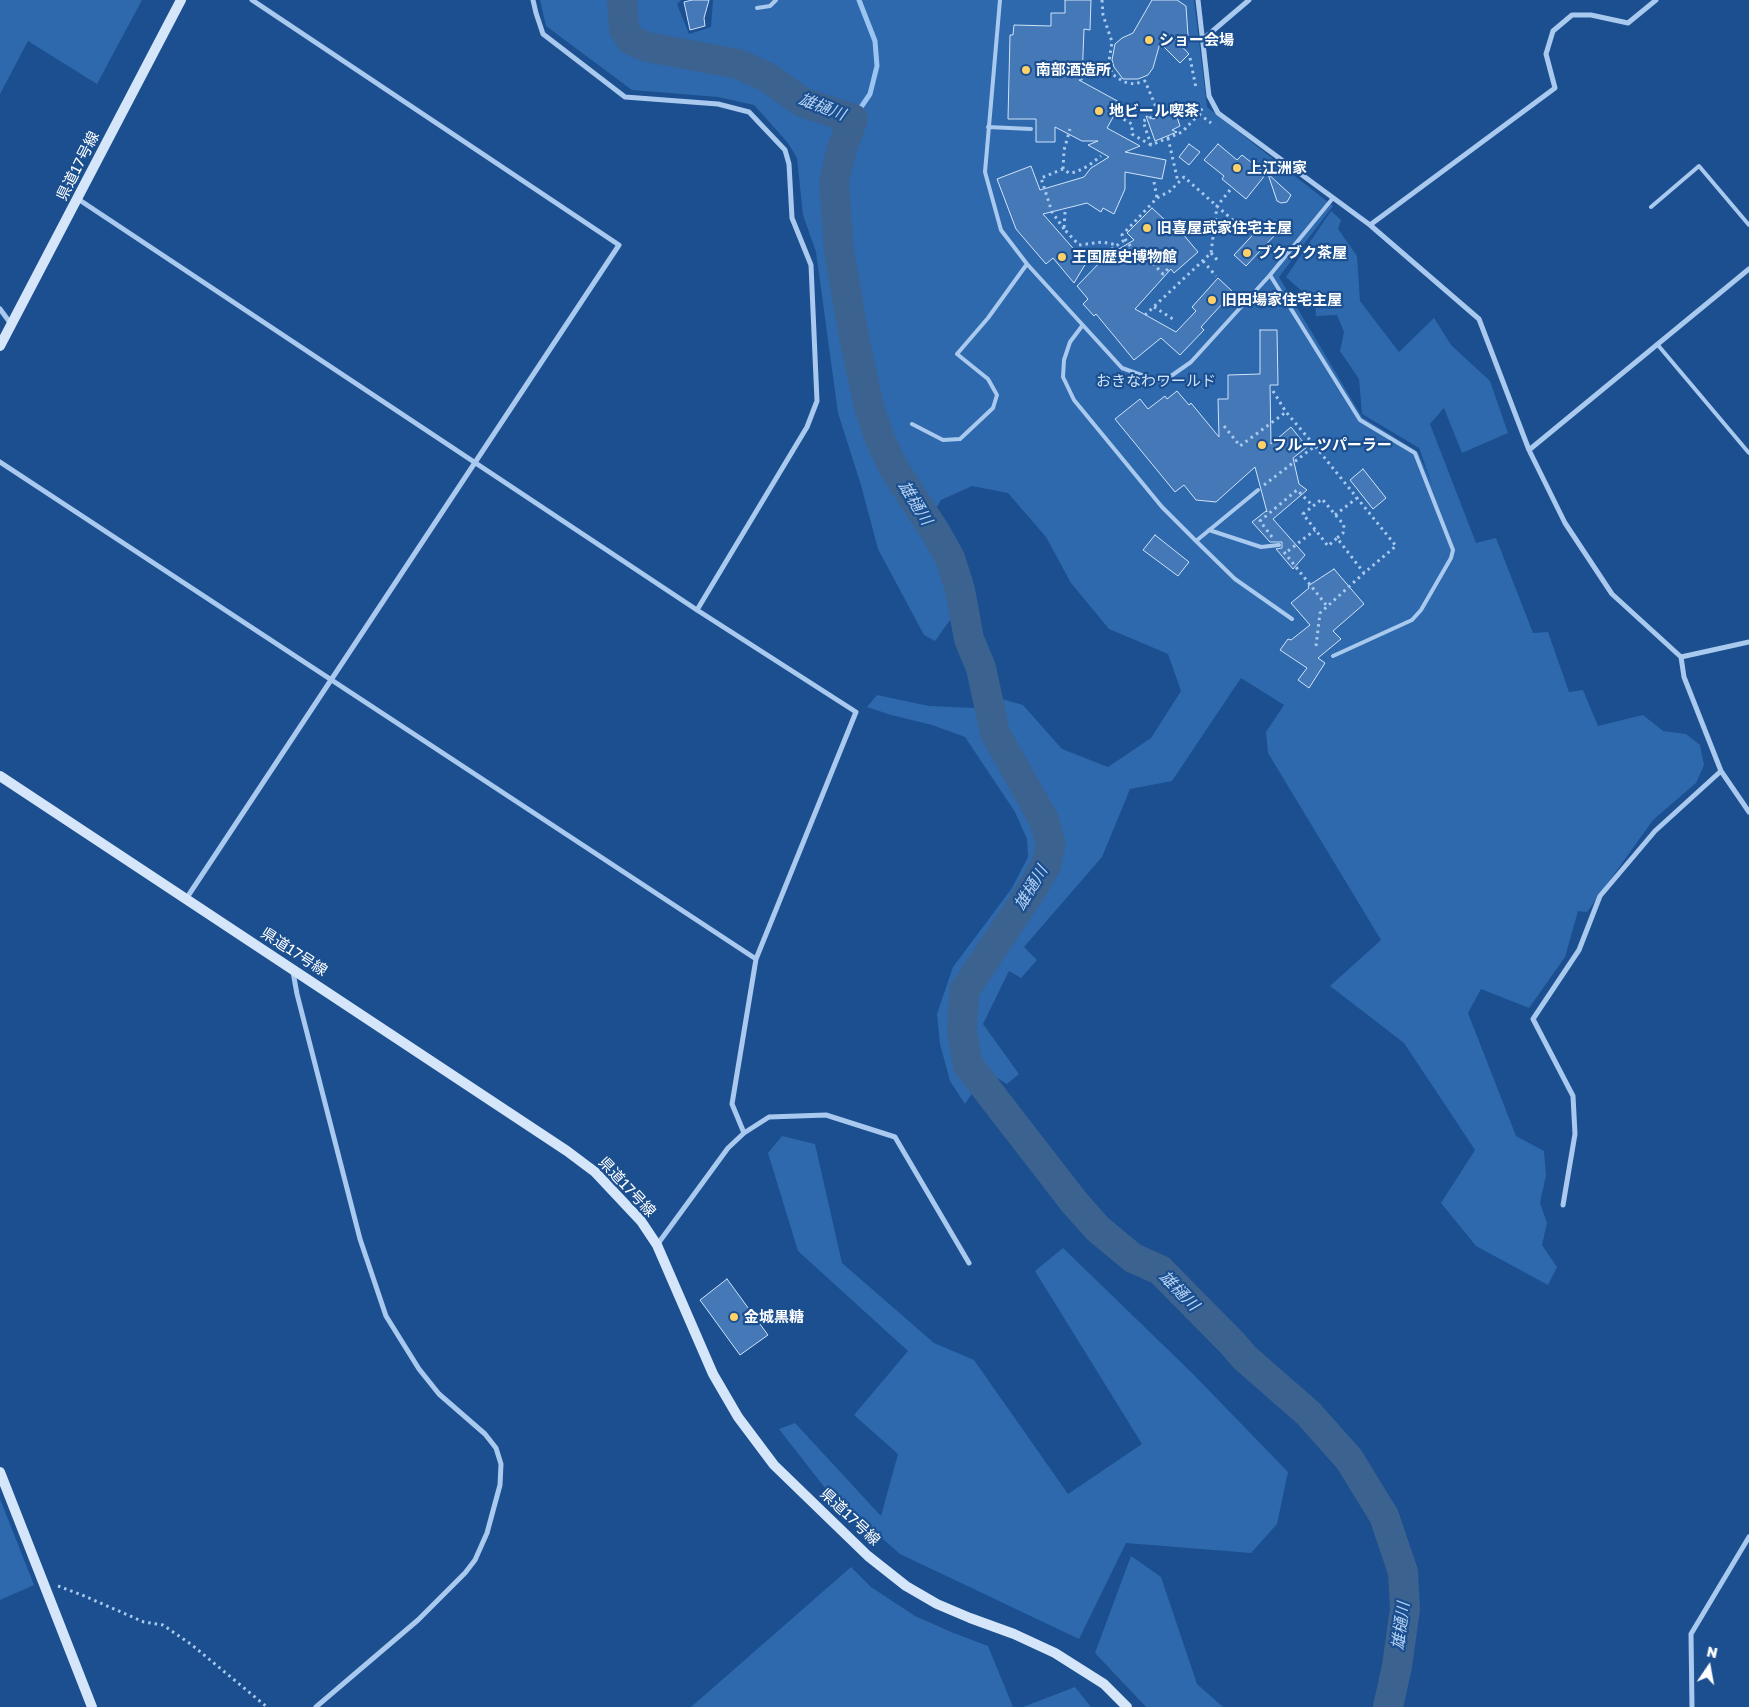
<!DOCTYPE html>
<meta charset="utf-8">
<style>
body{margin:0}
#map{position:relative;width:1749px;height:1707px;overflow:hidden;background:#1b4f8f;font-family:"Golos Text",sans-serif}
canvas{display:block}
.north{position:absolute;left:1684px;top:1642px;width:50px;height:50px;-webkit-text-stroke:4px #1b4f8f;paint-order:stroke;rotate:12deg;font-size:14px;font-weight:700;line-height:20px;text-align:center;color:#fff}
.north::after{content:'';display:block;margin:auto;width:18px;height:22px;background:#fff;clip-path:polygon(50% 0,100% 100%,50% 72%,0 100%)}
</style>
<div id="map">
<canvas width="1749" height="1707"></canvas>
<div class="north">N</div>
</div>
<script>
const context = document.querySelector('canvas').getContext('2d');
context.lineJoin = 'round';
function paint(path, color) {
  context.fillStyle = color;
  context.fill(path, 'evenodd');
}
function poly(rows) {
  const path = new Path2D();
  for (const r of rows) {
    path.moveTo(r[0], r[1]);
    for (let i = 2; i < r.length; i += 2) path.lineTo(r[i], r[i + 1]);
  }
  return path;
}
function strokePath(path, color, width, dash) {
  context.strokeStyle = color;
  context.lineWidth = width;
  context.lineCap = dash ? 'butt' : 'round';
  context.setLineDash(dash || []);
  context.stroke(path);
}
function drawText(font, color, halo, rows, align = 'center') {
  context.font = font + ' "Golos Text","Noto Sans JP",sans-serif';
  context.lineWidth = 4.5;
  context.setLineDash([]);
  context.textBaseline = 'middle';
  context.strokeStyle = halo;
  context.fillStyle = color;
  for (const [text, x, y, turn = 0] of rows) {
    context.save();
    context.translate(x, y);
    context.rotate((+turn || 0) * Math.PI / 180);
    context.textAlign = isNaN(turn) ? turn : align;
    if (halo) context.strokeText(text, 0, 0);
    context.fillText(text, 0, 0);
    context.restore();
  }
}
const green = poly([
 [0,0,142,0,97,84,28,41,0,94],
 [540,0,681,0,677,4,689,34,711,27,713,0,1194,0,1207,107,1333,206,1279,277,1362,417,1418,452,1433,487,1419,448,1362,414,1359,379,1340,351,1344,332,1337,315,1316,316,1315,303,1286,277,1331,211,1341,220,1338,229,1357,256,1360,301,1399,352,1434,318,1451,345,1490,381,1508,433,1462,453,1444,408,1430,424,1476,543,1496,538,1533,633,1548,632,1569,692,1583,690,1598,726,1643,715,1663,731,1686,734,1700,745,1704,765,1696,783,1653,820,1587,912,1578,911,1565,957,1529,1008,1481,989,1468,1013,1516,1136,1544,1151,1546,1175,1540,1203,1547,1223,1542,1245,1557,1267,1548,1285,1476,1246,1441,1203,1475,1150,1404,1043,1330,986,1381,940,1268,753,1266,732,1284,705,1241,678,1172,781,1130,789,1102,857,1024,947,1037,960,1021,978,1009,971,983,1024,1019,1074,1007,1084,984,1070,957,1025,951,1044,973,1092,965,1104,950,1081,940,1044,937,1014,953,967,1012,888,1028,857,1027,839,1015,812,965,737,932,725,891,715,867,707,877,695,929,706,973,708,998,698,1023,705,1062,749,1108,767,1151,738,1181,691,1168,654,1109,629,1071,583,1046,537,1008,493,972,486,941,500,934,512,959,546,955,613,935,641,924,635,878,549,861,485,838,413,816,252,803,215,797,158,788,143,754,105,718,97,632,90,546,26],
 [782,1136,815,1144,842,1263,934,1343,974,1360,1068,1494,1142,1444,1035,1271,1063,1248,1191,1372,1288,1472,1277,1524,1251,1553,1126,1543,1079,1639,900,1554,825,1488,779,1429,795,1423,881,1516,898,1454,854,1415,908,1351,798,1251,768,1153],
 [0,1499,34,1585,0,1600],
 [1131,1556,1161,1577,1197,1684,1223,1707,1146,1707,1095,1653],
 [851,1567,871,1587,915,1616,951,1632,988,1646,1013,1707,691,1707],
 [1075,1687,1091,1707,1023,1707]
]);
const stream = poly([
 [853,119,870,94,877,66,875,41,859,0]
]);
const river = poly([
 [622,0,624,29,631,40,647,47,738,64,767,77,802,102,853,119,842,148,834,182,839,251,854,337,869,407,880,439,893,467,936,533,950,558,960,590,969,639,981,668,995,733,1044,820,1051,844,1046,865,1033,888,964,991,962,1032,968,1065,1074,1202,1098,1229,1133,1258,1160,1270,1232,1343,1245,1358,1308,1413,1349,1459,1384,1516,1403,1572,1405,1609,1397,1666,1388,1707]
]);
const building = poly([
 [692,0,709,0,704,18,705,26,690,30,684,2,692,0],
 [1065,0,1091,0,1090,30,1084,29,1082,80,1079,80,1121,103,1107,128,1140,146,1125,152,1166,160,1162,179,1125,172,1125,189,1114,214,1103,208,1101,212,1087,203,1043,214,1086,263,1074,283,1053,258,1046,264,1016,229,997,179,1031,166,1040,190,1084,177,1091,168,1109,157,1088,145,1098,141,1082,141,1055,127,1055,142,1036,142,1036,119,1008,119,1010,35,1013,35,1014,25,1051,26,1051,13,1065,13,1065,0],
 [1152,0,1177,0,1186,6,1188,36,1175,39,1189,54,1180,63,1160,43,1153,68,1148,75,1138,79,1123,79,1114,67,1112,60,1115,44,1122,38,1133,33,1152,0],
 [1175,111,1180,126,1172,130,1177,132,1155,141,1146,116,1153,119,1175,111],
 [1189,144,1200,152,1189,165,1179,157,1189,144],
 [1218,144,1237,160,1242,155,1266,174,1246,199,1222,179,1224,176,1204,160,1218,144],
 [1268,174,1291,195,1287,202,1281,203,1277,201,1268,174],
 [1152,208,1180,234,1182,233,1198,252,1174,273,1171,269,1135,309,1176,332,1196,311,1192,307,1218,278,1233,292,1201,327,1204,330,1180,355,1161,338,1134,360,1096,314,1094,316,1083,304,1088,299,1077,286,1104,258,1134,240,1127,233,1152,208],
 [1262,225,1274,236,1246,266,1234,255,1262,225],
 [1260,330,1277,330,1278,385,1270,385,1271,444,1291,427,1307,447,1293,458,1299,484,1307,490,1273,519,1305,555,1293,569,1276,549,1282,548,1282,542,1270,542,1252,522,1266,511,1267,512,1255,467,1216,502,1196,500,1184,485,1175,492,1115,419,1140,399,1148,409,1165,396,1167,399,1177,391,1189,405,1191,403,1219,437,1218,399,1228,399,1228,375,1260,374,1260,330],
 [1363,469,1386,498,1373,509,1350,480,1363,469],
 [1155,535,1189,562,1178,576,1143,550,1155,535],
 [1334,569,1364,604,1333,631,1341,639,1318,658,1325,663,1309,688,1298,680,1307,668,1280,650,1288,639,1291,640,1310,625,1291,603,1309,588,1308,586,1334,569],
 [727,1279,768,1335,740,1355,700,1300,727,1279]
]);
const path = poly([
 [1102,0,1103,15,1112,42,1109,61,1112,74,1124,82,1134,84,1145,81,1159,114,1143,121,1151,145,1182,132,1202,111,1199,104],
 [1190,58,1196,88],
 [1199,114,1211,123],
 [1118,116,1132,124,1132,134,1151,145],
 [1168,138,1178,182],
 [1063,169,1064,150,1070,129],
 [1154,182,1157,198],
 [1065,212,1064,229,1079,245,1102,242,1118,245],
 [1064,229,1052,212,1041,178,1063,169,1069,173,1076,172,1088,166,1101,156],
 [1106,253,1126,239],
 [1211,253,1219,262],
 [1203,261,1216,276],
 [1168,269,1163,274,1142,252,1135,252,1122,235,1157,198,1170,191,1184,177,1244,230],
 [1154,307,1176,321],
 [1145,315,1211,253,1217,206,1230,190],
 [1273,391,1286,412,1315,446],
 [1224,426,1240,446,1286,412],
 [1264,485,1315,446,1396,546,1364,573,1337,538,1328,546,1303,514,1322,499,1344,525,1343,533,1337,538],
 [1335,515,1357,498],
 [1272,537,1260,521,1297,490,1313,506],
 [1288,551,1315,530],
 [1284,552,1327,606],
 [1316,646,1320,613,1364,573],
 [58,1586,82,1595,144,1622,163,1625,192,1645,267,1707]
]);
const lane = poly([
 [1000,0,985,172,1001,230,1027,264,1122,368,1158,381,1171,376,1191,362,1270,275,1333,198],
 [757,8,770,6,776,0],
 [988,127,1031,129],
 [1651,207,1699,166,1749,225],
 [1270,275,1360,420,1415,453,1453,550,1451,558,1421,610,1412,620,1333,656],
 [1082,326,1070,342,1064,360,1063,377,1074,400,1162,507,1196,541,1258,490],
 [1657,344,1749,453],
 [912,424,943,440,960,439,993,408,997,395,988,379,957,354,988,318,1027,264],
 [1209,530,1261,547,1279,545],
 [1196,541,1235,579,1292,619]
]);
const street = poly([
 [533,0,536,13,543,34,625,97,718,104,749,112,785,150,789,164,792,218,811,265,817,401,807,427,697,610],
 [1198,0,1209,96,1218,113,1370,225,1479,319,1529,450,1565,523,1612,594,1681,657,1684,677,1721,771,1749,812],
 [1202,40,1249,0],
 [78,199,697,610,856,712,756,959,732,1104,744,1133],
 [1370,225,1555,88,1546,54,1553,31,1572,15,1591,15,1628,23,1656,0],
 [0,309,11,324],
 [1529,450,1749,269],
 [0,462,756,959],
 [1681,657,1749,642],
 [186,899,619,245,252,0],
 [293,972,297,994,360,1239,386,1316,419,1369,439,1394,485,1434,496,1448,501,1464,500,1485,487,1533,475,1560,465,1573,418,1620,316,1707],
 [1563,1205,1575,1134,1573,1096,1533,1019,1579,950,1600,896,1655,831,1721,771],
 [657,1245,728,1148,744,1133,769,1117,826,1115,895,1137,969,1263],
 [1692,1707,1691,1634,1749,1537]
]);
const secondary = poly([
 [0,346,181,0],
 [0,776,567,1151,595,1172,641,1221,657,1245,713,1374,738,1417,774,1465,868,1556,906,1586,937,1604,970,1618,1014,1634,1055,1653,1104,1684,1127,1707],
 [0,1472,92,1707]
]);
const markers = [
 [1149,40,5,"#ffd166"],
 [1026,70,5,"#ffd166"],
 [1099,111,5,"#ffd166"],
 [1237,168,5,"#ffd166"],
 [1147,228,5,"#ffd166"],
 [1247,253,5,"#ffd166"],
 [1062,257,5,"#ffd166"],
 [1212,300,5,"#ffd166"],
 [1262,445,5,"#ffd166"],
 [734,1317,5,"#ffd166"]
];
const poiNames = [
 ["ショー会場",1159,40],
 ["南部酒造所",1036,70],
 ["地ビール喫茶",1109,111],
 ["上江洲家",1247,168],
 ["旧喜屋武家住宅主屋",1157,228],
 ["ブクブク茶屋",1257,253],
 ["王国歴史博物館",1072,257],
 ["旧田場家住宅主屋",1222,300],
 ["フルーツパーラー",1272,445],
 ["金城黒糖",744,1317]
];
const streetNames = [
 ["県道17号線",78,166,-63],
 ["県道17号線",294,952,33],
 ["県道17号線",627,1187,47],
 ["県道17号線",850,1517,43]
];
const parkNames = [
 ["おきなわワールド",1156,381]
];
const waterNames = [
 ["雄樋川",822,107,21],
 ["雄樋川",915,503,58],
 ["雄樋川",1031,888,-59],
 ["雄樋川",1179,1291,45],
 ["雄樋川",1401,1626,-83]
];
paint(green, '#2e69ad');
strokePath(stream, '#9cc4f0', 5);
strokePath(river, '#3c6290', 30);
paint(building, '#4478b7');
strokePath(building, '#cfe3fa', 1);
strokePath(path, '#a9c9ee', 3, [2.5, 4]);
strokePath(lane, '#a9c9ee', 4);
strokePath(street, '#a9c9ee', 5);
strokePath(secondary, '#d6e6fa', 10);
for (const [x, y, r, color] of markers) {
  const dot = new Path2D();
  dot.arc(x, y, r, 0, 2 * Math.PI);
  context.fillStyle = color;
  context.fill(dot);
  strokePath(dot, '#1b4f8f', 2);
}
drawText('bold 15px', '#fff', '#1b4f8f', poiNames, 'left');
drawText('15px', '#fff', '#1b4f8f', streetNames);
drawText('15px', '#cfe3fa', '#1b4f8f', parkNames);
drawText('italic 16px', '#b5d3f5', '#1b4f8f', waterNames);
</script>
